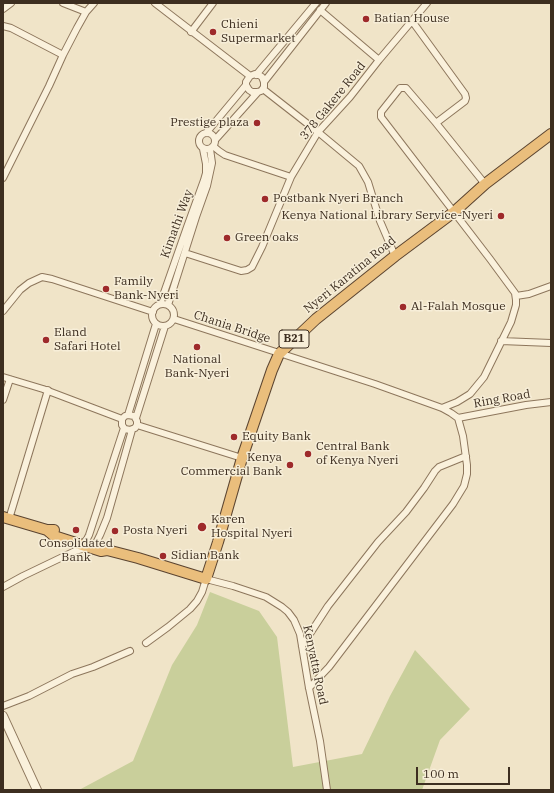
<!DOCTYPE html>
<style>
body{margin:0}
#map{position:relative;width:554px;height:793px;overflow:hidden;background:#f0e4c8;font-family:"IBM Plex Serif",serif}
canvas{display:block}
.frame{position:absolute;inset:0;border:4px solid #3d2e20;pointer-events:none}
.scale{position:absolute;left:416px;top:767px;width:94px;height:18px;box-sizing:border-box;border:2px solid #3d2e20;border-top:0;padding-left:5px;font-size:12px;line-height:14px;white-space:nowrap;color:#3d2e20;-webkit-text-stroke:3px #f7eed8;paint-order:stroke}
</style>
<div id="map">
<canvas width="554" height="793"></canvas>
<div class="frame"></div>
<div class="scale">100 m</div>
</div>
<script>
const context = document.querySelector('canvas').getContext('2d');
context.lineJoin = 'round';
function paint(path, color) {
  context.fillStyle = color;
  context.fill(path, 'evenodd');
}
function poly(rows) {
  const path = new Path2D();
  for (const r of rows) {
    if (r.length === 3) {
      path.moveTo(r[0] + r[2], r[1]);
      path.arc(r[0], r[1], r[2], 0, 2 * Math.PI);
      continue;
    }
    path.moveTo(r[0], r[1]);
    for (let i = 2; i < r.length; i += 2) path.lineTo(r[i], r[i + 1]);
  }
  return path;
}
function strokePath(path, color, width, dash) {
  context.strokeStyle = color;
  context.lineWidth = width;
  context.lineCap = dash ? 'butt' : 'round';
  context.setLineDash(dash || []);
  context.stroke(path);
}
function drawText(font, color, halo, rows, align = 'center') {
  context.font = font + ' "IBM Plex Serif",serif';
  context.lineWidth = 3;
  context.setLineDash([]);
  context.textBaseline = 'middle';
  context.strokeStyle = halo;
  context.fillStyle = color;
  for (const [text, x, y, turn = 0] of rows) {
    context.save();
    context.translate(x, y);
    context.rotate((+turn || 0) * Math.PI / 180);
    context.textAlign = isNaN(turn) ? turn : align;
    if (halo) context.strokeText(text, 0, 0);
    context.fillText(text, 0, 0);
    context.restore();
  }
}
const green = poly([
 [210,592,259,611,277,637,293,767,362,754,390,696,415,650,470,709,440,740,422,790,79,790,133,761,172,665,197,625]
]);
const minor = poly([
 [63,3,86,12],
 [155,3,250,76],
 [3,9,11,3],
 [320,10,379,60],
 [412,21,465,94,466,98,465,101,436,123],
 [3,26,11,28,63,55],
 [191,32,213,3],
 [256,75,316,3],
 [264,82,326,3],
 [263,89,318,132,359,166,368,182,380,221,395,256],
 [207,141,8],
 [206,133,246,85,246,82,250,76,255,74,259,75,262,77,264,82,264,87,261,91,258,92,252,92,249,90,246,85],
 [215,140,258,92],
 [213,146,219,151,225,155,291,177],
 [3,178,49,86,63,55,77,28,86,12,94,3],
 [185,253,241,271,247,270,252,267,262,247,291,177,318,132,350,97,379,60,427,3],
 [516,296,529,294,551,286],
 [160,304,187,227,204,180,206,173,206,164,203,149],
 [163,315,11],
 [168,305,196,217,207,186,212,163,210,149],
 [3,311,20,290,29,283,42,277,52,279,153,312],
 [174,319,375,384,442,408,451,413,458,418,463,436,467,465,467,474,464,486,453,504,329,667,309,688],
 [501,341,551,343],
 [3,377,43,389,122,419],
 [3,400,10,379],
 [442,408,457,402,470,394,484,377,511,322,516,305,516,300,515,293,490,259,381,117,381,112,400,88,406,88,436,123,485,184],
 [128,415,156,324],
 [136,418,165,326],
 [458,418,526,405,551,402],
 [137,425,242,458],
 [9,519,48,390],
 [81,546,87,539,89,535,124,428,122,425,122,419,125,416,128,415,134,416,137,421,137,425,135,428,130,430,125,429,124,428],
 [3,587,23,576,75,551,89,547,96,543,100,535,107,518,132,430],
 [146,643,168,627,190,609,197,601,202,592,206,579,233,586,266,597,282,607,288,612,294,620,300,634,309,688,320,741,327,790],
 [302,646,328,606,378,542,406,512,424,488,435,471,439,467,466,456],
 [3,706,29,696,72,674,93,667,130,651]
]);
const tertiary = poly([
 [3,716,37,790]
]);
const trunk = poly([
 [3,517,47,530,54,530],
 [47,530,54,536,101,551,107,550,138,558,206,579,218,542,242,458,272,370,279,354,316,319,395,256,454,212,485,184,551,134]
]);
const markers = [
 [366,19,4,"#9e2a2b"],
 [213,32,4,"#9e2a2b"],
 [257,123,4,"#9e2a2b"],
 [265,199,4,"#9e2a2b"],
 [501,216,4,"#9e2a2b"],
 [227,238,4,"#9e2a2b"],
 [106,289,4,"#9e2a2b"],
 [403,307,4,"#9e2a2b"],
 [46,340,4,"#9e2a2b"],
 [197,347,4,"#9e2a2b"],
 [234,437,4,"#9e2a2b"],
 [308,454,4,"#9e2a2b"],
 [290,465,4,"#9e2a2b"],
 [202,527,5,"#9e2a2b"],
 [76,530,4,"#9e2a2b"],
 [115,531,4,"#9e2a2b"],
 [163,556,4,"#9e2a2b"]
];
const shields = [
 [294,339,30]
];
const shieldNames = [
 ["B21",294,339]
];
const poiNames = [
 ["Batian House",374,19],
 ["Chieni",221,25],
 ["Supermarket",221,39],
 ["Prestige plaza",249,123,"right"],
 ["Postbank Nyeri Branch",273,199],
 ["Kenya National Library Service-Nyeri",493,216,"right"],
 ["Green oaks",235,238],
 ["Family",114,282],
 ["Bank-Nyeri",114,296],
 ["Al-Falah Mosque",411,307],
 ["Eland",54,333],
 ["Safari Hotel",54,347],
 ["National",197,360,"center"],
 ["Bank-Nyeri",197,374,"center"],
 ["Equity Bank",242,437],
 ["Central Bank",316,447],
 ["of Kenya Nyeri",316,461],
 ["Kenya",282,458,"right"],
 ["Commercial Bank",282,472,"right"],
 ["Karen",211,520],
 ["Hospital Nyeri",211,534],
 ["Posta Nyeri",123,531],
 ["Consolidated",76,544,"center"],
 ["Bank",76,558,"center"],
 ["Sidian Bank",171,556]
];
const streetNames = [
 ["378 Gakere Road",333,101,-51],
 ["Kimathi Way",177,224,-70],
 ["Nyeri Karatina Road",350,275,-39],
 ["Chania Bridge",232,327,18],
 ["Ring Road",502,399,-10],
 ["Kenyatta Road",315,665,78]
];
paint(green, '#c9cf9b');
strokePath(minor, '#8d765c', 8);
strokePath(tertiary, '#8d765c', 10);
strokePath(trunk, '#5b4430', 12);
strokePath(minor, '#faf1dc', 6);
strokePath(tertiary, '#faf1dc', 8);
strokePath(trunk, '#eabe7c', 10);
for (const [x, y, r, color] of markers) {
  const dot = new Path2D();
  dot.arc(x, y, r, 0, 2 * Math.PI);
  context.fillStyle = color;
  context.fill(dot);
  strokePath(dot, '#f7eed8', 1.5);
}
for (const [x, y, w] of shields) {
  const box = new Path2D();
  box.roundRect(x - w / 2, y - 9, w, 18, 3);
  context.fillStyle = '#f7eed8';
  context.fill(box);
  strokePath(box, '#3d2e20', 1);
}
drawText('bold 11px', '#3d2e20', null, shieldNames);
drawText('12px', '#3d2e20', '#f7eed8', poiNames, 'left');
drawText('12px', '#3d2e20', '#f7eed8', streetNames);
</script>
